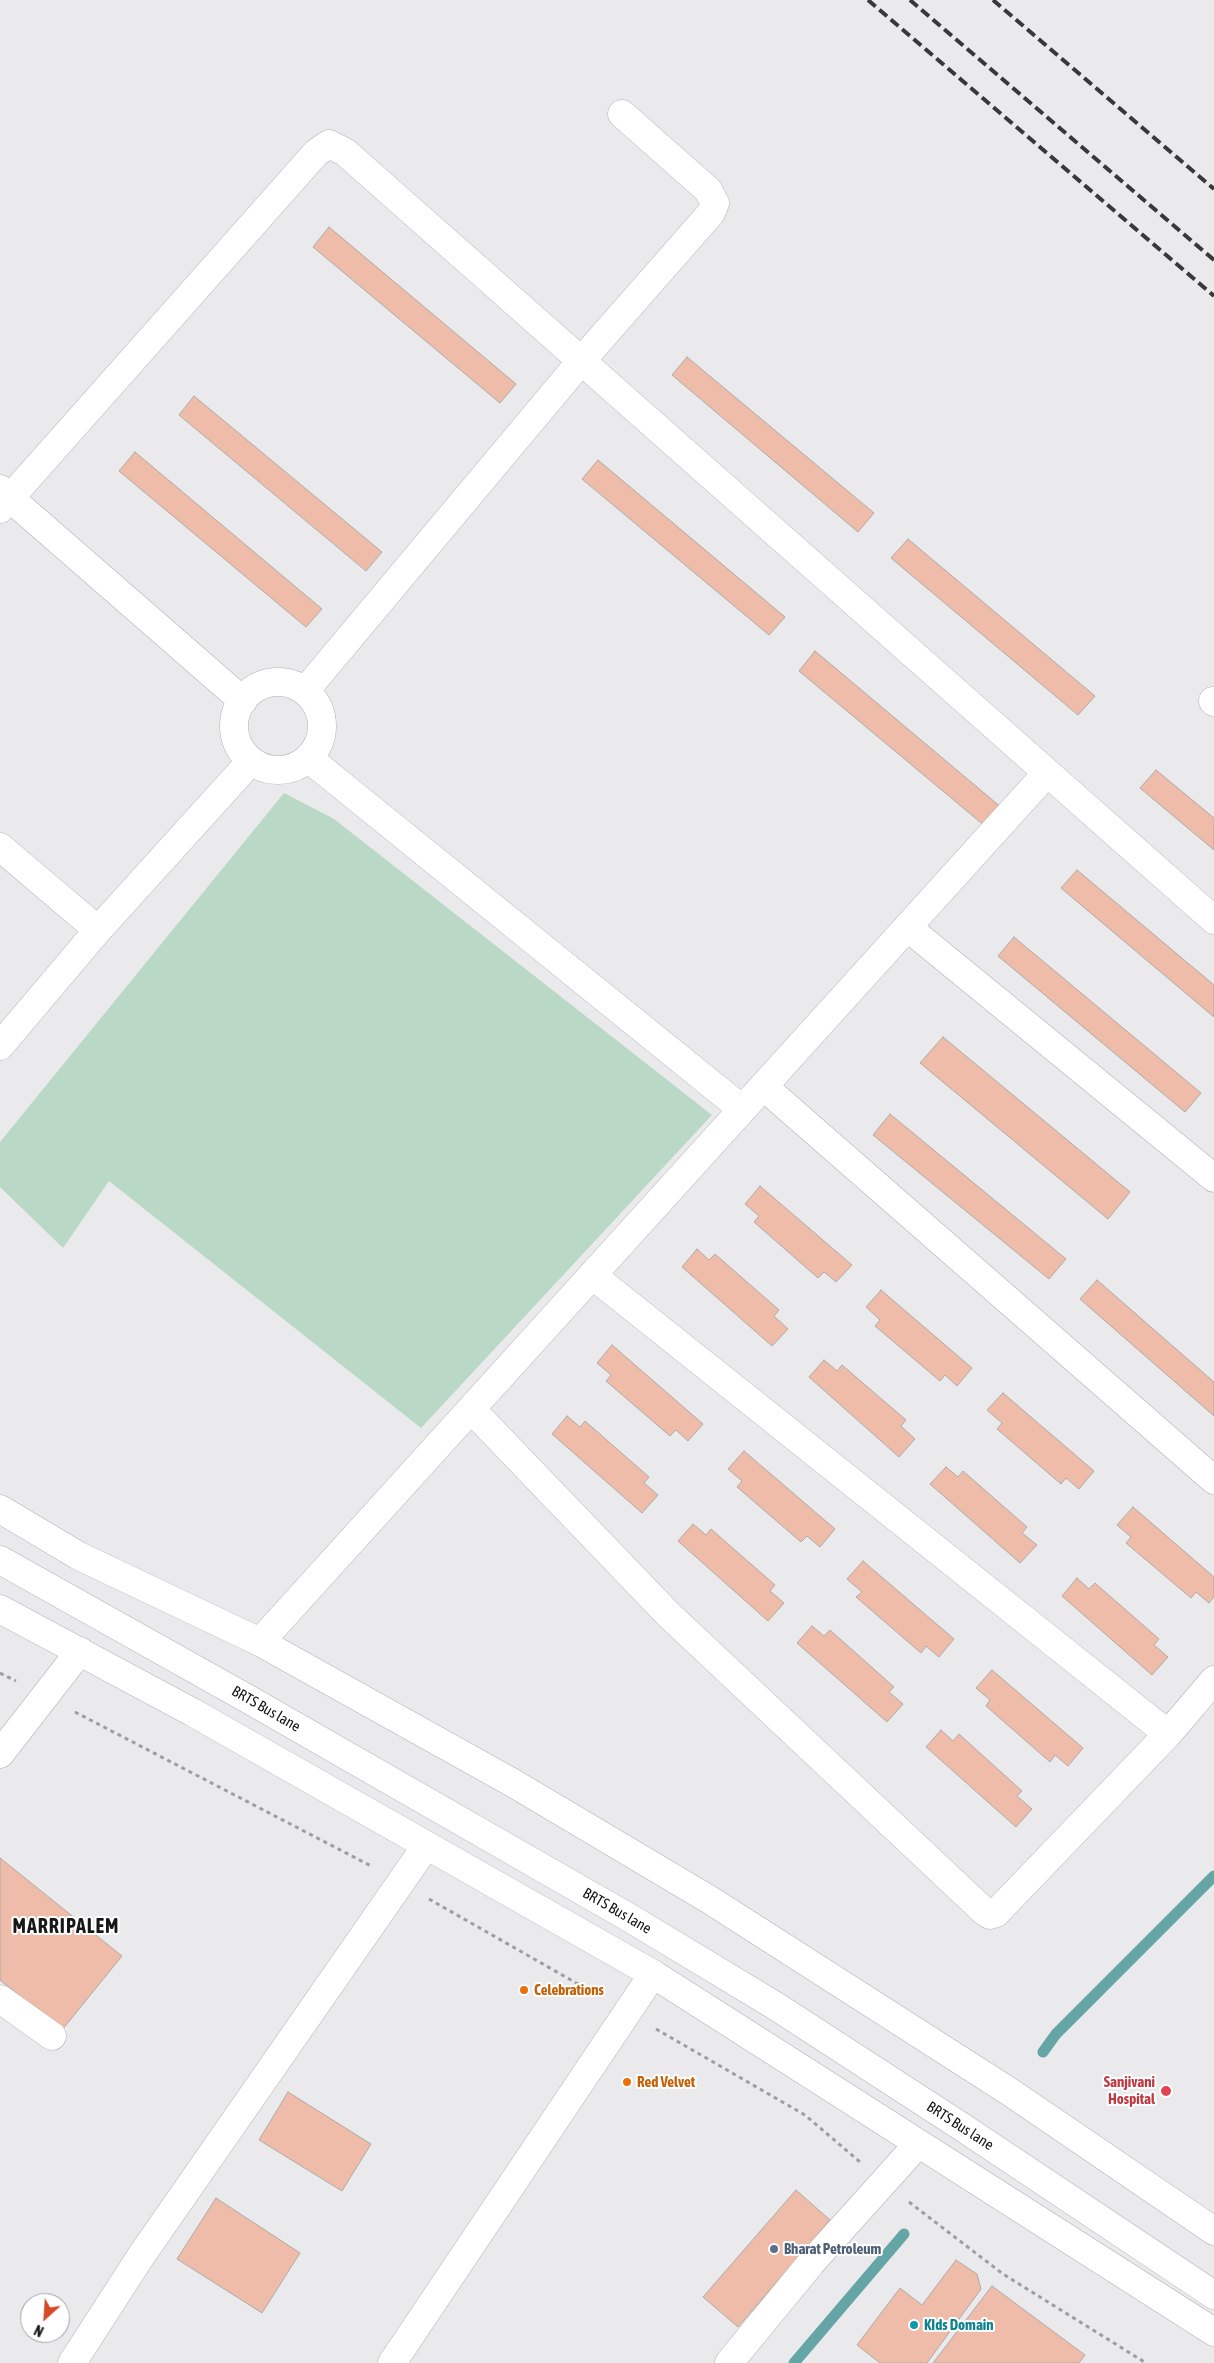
<!DOCTYPE html>
<style>
body{margin:0}
#map{position:relative;width:1214px;height:2363px;overflow:hidden;background:#eaeaec;font-family:"Asap Condensed",sans-serif}
canvas{display:block}
.north{position:absolute;left:20px;top:2293px;width:50px;height:50px;box-sizing:border-box;background:#fff;border:1px solid #a2a2a3;border-radius:50%;rotate:206deg;font-size:14px;font-weight:700;line-height:20px;text-align:center;color:#171718}
.north::after{content:'';display:block;margin:auto;width:18px;height:22px;background:#d34a25;clip-path:polygon(50% 0,100% 100%,50% 72%,0 100%)}
</style>
<div id="map">
<canvas width="1214" height="2363"></canvas>
<div class="north">N</div>
</div>
<script>
const context = document.querySelector('canvas').getContext('2d');
context.lineJoin = 'round';
function paint(path, color) {
  context.fillStyle = color;
  context.fill(path, 'evenodd');
}
function poly(rows) {
  const path = new Path2D();
  for (const r of rows) {
    if (r.length === 3) {
      path.moveTo(r[0] + r[2], r[1]);
      path.arc(r[0], r[1], r[2], 0, 2 * Math.PI);
      continue;
    }
    path.moveTo(r[0], r[1]);
    for (let i = 2; i < r.length; i += 2) path.lineTo(r[i], r[i + 1]);
  }
  return path;
}
function strokePath(path, color, width, dash) {
  context.strokeStyle = color;
  context.lineWidth = width;
  context.lineCap = dash ? 'butt' : 'round';
  context.setLineDash(dash || []);
  context.stroke(path);
}
function drawText(font, color, halo, rows, align = 'center') {
  context.font = font + ' "Asap Condensed",sans-serif';
  context.lineWidth = 4;
  context.setLineDash([]);
  context.textBaseline = 'middle';
  context.strokeStyle = halo;
  context.fillStyle = color;
  for (const [text, x, y, turn = 0] of rows) {
    context.save();
    context.translate(x, y);
    context.rotate((+turn || 0) * Math.PI / 180);
    context.textAlign = isNaN(turn) ? turn : align;
    if (halo) context.strokeText(text, 0, 0);
    context.fillText(text, 0, 0);
    context.restore();
  }
}
const green = poly([
 [284,793,334,819,712,1115,421,1428,109,1181,63,1248,0,1187,0,1142]
]);
const stream = poly([
 [1043,2052,1056,2034,1214,1876],
 [794,2363,904,2234]
]);
const building = poly([
 [329,227,516,384,500,403,313,247,329,227],
 [687,357,874,513,858,532,672,375,687,357],
 [194,396,382,552,366,571,179,415,194,396],
 [135,452,322,609,306,627,119,471,135,452],
 [598,460,785,617,769,635,582,479,598,460],
 [908,539,1095,696,1078,715,891,558,908,539],
 [815,651,1002,808,986,827,799,671,815,651],
 [1156,770,1214,818,1214,850,1140,788,1156,770],
 [1077,870,1214,985,1214,1017,1061,888,1077,870],
 [1014,937,1201,1093,1185,1112,998,956,1014,937],
 [943,1037,1130,1192,1108,1219,920,1063,943,1037],
 [890,1114,1066,1259,1049,1279,873,1135,890,1114],
 [760,1186,852,1265,836,1282,824,1272,818,1278,754,1222,759,1216,745,1204,760,1186],
 [697,1249,709,1260,715,1254,779,1310,774,1316,788,1329,772,1346,682,1267,697,1249],
 [1097,1280,1214,1382,1214,1416,1080,1299,1097,1280],
 [881,1290,972,1368,957,1386,945,1375,940,1381,875,1326,880,1320,866,1307,881,1290],
 [612,1345,703,1424,688,1441,676,1430,670,1436,606,1381,611,1375,597,1363,612,1345],
 [824,1360,837,1371,842,1365,906,1420,901,1426,915,1439,899,1457,809,1377,824,1360],
 [1003,1393,1094,1471,1079,1489,1066,1478,1061,1484,997,1429,1002,1423,987,1410,1003,1393],
 [567,1416,580,1427,585,1421,649,1477,644,1483,658,1495,642,1513,552,1434,567,1416],
 [744,1451,835,1529,820,1547,807,1536,801,1542,737,1487,742,1481,728,1469,744,1451],
 [946,1467,958,1477,963,1471,1027,1527,1022,1533,1037,1545,1020,1563,930,1484,946,1467],
 [1133,1507,1214,1577,1214,1597,1209,1603,1196,1592,1191,1598,1126,1543,1131,1537,1117,1525,1133,1507],
 [693,1524,706,1535,711,1529,775,1585,770,1591,784,1603,768,1621,678,1541,693,1524],
 [863,1561,954,1639,939,1657,926,1646,921,1653,856,1597,862,1592,847,1579,863,1561],
 [1077,1578,1089,1589,1095,1583,1159,1639,1154,1645,1168,1657,1152,1675,1062,1596,1077,1578],
 [812,1626,824,1636,830,1630,894,1687,889,1692,903,1704,887,1722,797,1643,812,1626],
 [992,1670,1083,1748,1068,1766,1055,1755,1050,1762,986,1706,990,1700,976,1688,992,1670],
 [941,1730,953,1741,959,1734,1022,1791,1017,1796,1032,1809,1016,1827,926,1747,941,1730],
 [0,1858,122,1956,62,2030,0,1980,0,1858],
 [288,2092,371,2144,342,2191,259,2140,288,2092],
 [796,2190,830,2220,738,2327,703,2297,796,2190],
 [216,2198,300,2253,262,2313,177,2259,216,2198],
 [956,2260,977,2274,981,2289,927,2363,880,2363,857,2345,900,2288,922,2305,956,2260],
 [992,2286,1085,2355,1079,2363,933,2363,992,2286]
]);
const path = poly([
 [0,1673,16,1681],
 [75,1712,373,1867],
 [429,1899,599,1996],
 [656,2029,805,2115,860,2162],
 [909,2202,1003,2274,1146,2363]
]);
const minor = poly([
 [0,489,10,498,316,153,329,144,345,152,1214,920],
 [0,509,10,498,243,701],
 [278,726,44],
 [305,691,582,360,711,213,715,203,708,190,622,114],
 [1213,701,1214,702],
 [308,758,742,1109],
 [0,847,98,930],
 [907,927,1214,1178],
 [0,1046,98,930,251,761],
 [763,1086,1214,1480],
 [592,1275,1168,1734],
 [471,1409,668,1614,985,1912,990,1915,996,1913,1168,1734,1214,1680],
 [260,1642,1047,773],
 [0,1754,80,1651],
 [0,1999,52,2036],
 [72,2363,141,2256,426,1846],
 [392,2363,653,1974],
 [729,2363,811,2263,918,2144]
]);
const major = poly([
 [0,1509,79,1556,260,1642,513,1783,710,1900,1010,2092,1214,2231],
 [0,1560,248,1699,628,1917,774,2005,962,2127,1214,2295],
 [0,1609,192,1712,653,1974,1214,2332]
]);
const rail = poly([
 [868,0,1214,296],
 [910,0,1214,260],
 [993,0,1214,189]
]);
const markers = [
 [524,1990,5,"#e8710a"],
 [627,2082,5,"#e8710a"],
 [1166,2091,6,"#e0444e"],
 [774,2249,5,"#5c6f8a"],
 [914,2325,5,"#0f9aa8"]
];
const streetNames = [
 ["BRTS Bus lane",266,1709,30],
 ["BRTS Bus lane",617,1911,30],
 ["BRTS Bus lane",960,2126,33]
];
const foodNames = [
 ["Celebrations",534,1990],
 ["Red Velvet",637,2082]
];
const healthNames = [
 ["Sanjivani",1155,2082],
 ["Hospital",1155,2099]
];
const serviceNames = [
 ["Bharat Petroleum",784,2249]
];
const cultureNames = [
 ["KIds Domain",924,2325]
];
const districtNames = [
 ["MARRIPALEM",66,1927]
];
paint(green, '#bad8c6');
strokePath(stream, '#66a5a5', 11);
paint(building, '#eebca8');
strokePath(building, '#acaaa9', 1);
strokePath(minor, '#b2b2b4', 29);
strokePath(major, '#b2b2b4', 29);
strokePath(path, '#9e9e9f', 3, [4, 4]);
strokePath(minor, '#fff', 28);
strokePath(major, '#fff', 28);
strokePath(rail, '#383839', 4, [10, 5]);
for (const [x, y, r, color] of markers) {
  const dot = new Path2D();
  dot.arc(x, y, r, 0, 2 * Math.PI);
  context.fillStyle = color;
  context.fill(dot);
  strokePath(dot, '#fff', 2);
}
drawText('15px', '#171718', '#fff', streetNames);
drawText('bold 15px', '#c56008', '#fff', foodNames, 'left');
drawText('bold 15px', '#be3a42', '#fff', healthNames, 'right');
drawText('bold 15px', '#4e5e75', '#fff', serviceNames, 'left');
drawText('bold 15px', '#0d838f', '#fff', cultureNames, 'left');
context.letterSpacing = '1px';
drawText('bold 20px', '#171718', '#fff', districtNames);
context.letterSpacing = '0px';
</script>
